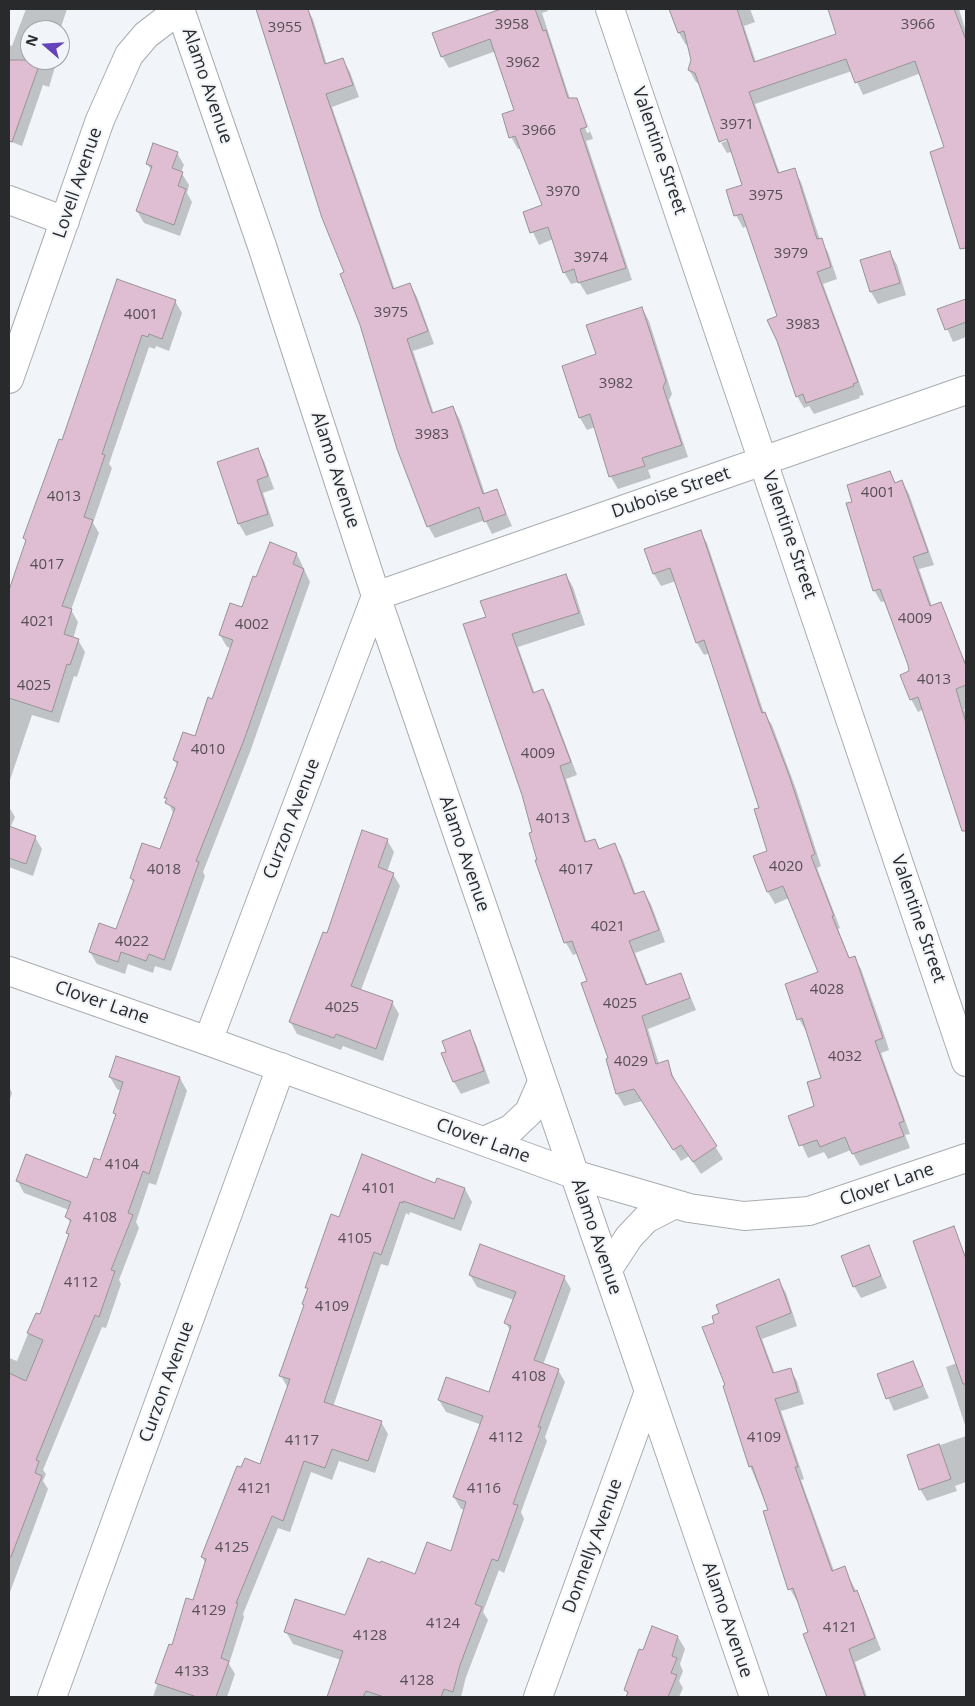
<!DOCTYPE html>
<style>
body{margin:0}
#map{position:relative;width:975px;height:1706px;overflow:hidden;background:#f1f4f8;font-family:"Open Sans",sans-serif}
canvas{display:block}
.frame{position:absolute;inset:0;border:10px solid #292a2b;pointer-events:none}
.north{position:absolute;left:20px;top:20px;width:50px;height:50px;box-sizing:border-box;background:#f1f4f8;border:1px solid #a1a3a6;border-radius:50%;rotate:289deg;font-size:14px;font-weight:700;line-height:20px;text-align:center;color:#292a2b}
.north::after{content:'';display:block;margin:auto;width:18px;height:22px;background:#6443bb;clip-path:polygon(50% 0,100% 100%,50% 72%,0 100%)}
</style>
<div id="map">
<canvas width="975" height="1706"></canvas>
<div class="frame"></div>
<div class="north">N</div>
</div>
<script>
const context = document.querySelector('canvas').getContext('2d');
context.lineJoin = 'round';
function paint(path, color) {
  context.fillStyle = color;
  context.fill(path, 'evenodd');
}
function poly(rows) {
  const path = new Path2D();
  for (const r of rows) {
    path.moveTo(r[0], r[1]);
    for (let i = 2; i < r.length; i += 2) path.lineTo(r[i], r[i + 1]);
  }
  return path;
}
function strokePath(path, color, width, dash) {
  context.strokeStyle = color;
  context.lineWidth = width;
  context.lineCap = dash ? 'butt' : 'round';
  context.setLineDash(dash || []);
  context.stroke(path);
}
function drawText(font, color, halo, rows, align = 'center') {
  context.font = font + ' "Open Sans",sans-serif';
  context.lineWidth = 4;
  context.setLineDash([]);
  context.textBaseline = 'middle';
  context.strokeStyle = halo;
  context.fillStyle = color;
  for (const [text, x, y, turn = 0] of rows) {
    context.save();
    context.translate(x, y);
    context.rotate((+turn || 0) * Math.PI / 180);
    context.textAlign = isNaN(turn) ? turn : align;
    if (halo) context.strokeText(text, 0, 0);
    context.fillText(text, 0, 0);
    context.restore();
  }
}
const shadow = poly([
 [26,9,67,9,60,30,30,30,30,60,52,60,55,67,49,87,43,85,22,146,9,141,9,45,12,46],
 [257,9,307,9,313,19,327,65,343,60,350,72,359,97,332,107,395,290,410,284,417,297,434,344,413,351,434,414,453,407,460,420,485,494,496,490,512,526,492,534,485,520,435,538,428,526,346,273,324,217],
 [499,9,547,9,548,11,542,13,570,99,576,100,582,110,579,110,587,133,590,132,582,110,583,112,593,139,586,141,632,280,587,295,579,282,571,284,564,272,553,239,539,245,524,213,543,206,521,148,518,149,511,137,515,110,496,51,449,68,442,56,499,11],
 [671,9,750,9,755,22,744,26,756,62,837,35,829,9,959,9,966,32,966,225,958,227,946,148,921,73,863,95,852,71,755,104,780,174,794,170,801,182,820,240,828,252,837,279,823,284,864,395,859,396,860,398,814,414,809,406,804,408,797,396,779,316,747,226,743,228,736,215,744,186,732,152,727,153,721,143,733,138,732,136,720,141,700,84,696,82,689,70,693,60,689,44,686,45,679,33],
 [177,153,184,165,181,172,189,185,187,193,192,202,180,236,144,223,137,211,152,171,147,164],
 [890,253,897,265,906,295,878,304,871,292,861,261],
 [118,280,175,301,182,313,169,351,156,346,155,349,149,347,109,464,112,468,93,523,99,533,71,610,78,622,73,639,78,640,85,652,77,677,74,676,59,723,32,715,9,783,9,596,26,542,24,538,62,441],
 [966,300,966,337,953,342,939,310],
 [642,308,649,321,672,394,669,400,688,457,648,470,651,478,618,489,611,477,595,427,587,430,580,418],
 [257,449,264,461,274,489,263,493,274,526,246,536,239,524,218,463],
 [890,473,896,484,902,481,909,494,934,565,919,569,932,606,940,604,966,664,966,709,964,709,966,715,966,815,924,709,918,712,911,699,911,672,886,601,881,602,874,590,853,502],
 [700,531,707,543,764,713,772,725,796,789,821,866,817,868,840,928,838,929,850,959,854,957,861,969,883,1031,889,1050,881,1053,910,1134,905,1135,910,1148,860,1166,851,1150,828,1159,824,1152,808,1158,789,1117,816,1107,823,1079,808,1031,806,1031,799,1019,819,973,789,898,775,904,768,892,768,852,761,809,710,653,704,655,697,643,676,581,661,586,654,574,646,549],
 [297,554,310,582,250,752,203,872,205,876,171,971,155,966,153,973,128,964,125,974,97,964,90,952,116,931,134,884,131,878,160,850,174,815,166,797,178,766,174,760,196,737,213,700,231,648,227,647,220,635,243,609,257,579],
 [566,575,573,587,585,625,518,647,535,694,543,691,550,703,577,775,566,779,587,843,595,840,600,850,615,845,622,857,636,895,644,892,651,904,665,942,635,953,648,986,681,974,696,1010,648,1029,659,1064,667,1062,678,1087,723,1159,701,1174,689,1156,681,1161,642,1101,624,1106,617,1094,589,982,578,953,573,955,566,943,537,861,539,860,534,833,487,618],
 [9,807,15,817,10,828,35,837,42,849,33,876,9,867],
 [387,840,394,852,387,872,393,874,400,886,361,990,392,1002,399,1014,383,1061,343,1046,341,1050,297,1034,290,1021],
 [469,1032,476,1044,490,1083,461,1094,454,1082,447,1052],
 [117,1057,180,1078,187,1091,156,1185,149,1183,136,1222,139,1228,119,1280,121,1284,106,1328,102,1327,43,1470,46,1474,43,1481,48,1489,9,1595,9,1358,17,1361,36,1314,41,1316,70,1237,67,1233,71,1224,67,1217,69,1210,24,1193,17,1180,88,1179,101,1162,116,1116,114,1113,121,1091,117,1089,110,1077],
 [9,1086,12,1093,9,1102],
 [438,1180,465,1189,472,1202,461,1231,410,1212,409,1215,406,1213,388,1266,381,1264,333,1407,381,1422,388,1434,375,1473,339,1461,332,1480,311,1472,290,1532,278,1528,243,1614,244,1617,229,1664,235,1674,227,1697,153,1697,170,1646,173,1647,194,1602,206,1564,202,1557,242,1469,260,1465,288,1388,281,1376,304,1307,303,1304,308,1290,307,1287,339,1218,436,1184],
 [953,1227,966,1257,966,1428,946,1367,957,1363],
 [869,1247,887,1288,861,1298,854,1286],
 [470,1275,564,1277,571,1289,543,1365,558,1370,565,1382,545,1437,547,1441,521,1512,524,1519,504,1573,499,1570,483,1612,488,1620,466,1677,461,1697,328,1697,341,1660,293,1644,286,1632,345,1617,452,1553,465,1510,461,1509,454,1497,482,1425,446,1412,439,1400,489,1394,511,1332,506,1323,514,1300,477,1287],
 [779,1281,786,1293,797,1326,762,1339,775,1374,790,1369,797,1381,804,1404,781,1411,804,1479,801,1480,834,1571,844,1568,863,1604,881,1650,855,1662,867,1697,828,1697,805,1634,810,1633,799,1600,797,1601,790,1589,769,1511,750,1466,727,1386,716,1323],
 [913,1362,929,1398,894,1411,878,1375],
 [966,1436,966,1482,955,1486,957,1491,927,1501,920,1489,909,1456],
 [678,1637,685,1649,680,1664,683,1671,679,1681,683,1688,679,1697,628,1697,626,1690,644,1652]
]);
const building = poly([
 [256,9,308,9,325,64,343,58,353,85,326,94,393,289,410,283,428,331,407,339,432,413,453,406,483,494,497,489,506,514,484,522,479,507,427,527,397,449,360,325,340,274,344,272,322,218,256,9],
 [501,9,535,9,543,31,546,30,568,98,577,98,587,127,580,129,626,268,578,283,574,269,563,273,548,227,530,233,523,212,542,205,515,136,509,138,502,114,514,110,490,39,441,57,432,33,501,9],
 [669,9,737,9,754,62,836,34,828,9,954,9,966,40,966,248,960,249,930,152,944,147,915,61,855,83,846,59,749,92,778,173,795,168,817,239,822,238,831,267,817,272,858,382,853,384,854,386,806,403,803,394,796,397,777,341,767,320,777,316,742,214,734,216,726,190,742,185,727,139,719,142,695,73,688,70,691,60,684,31,678,33,669,9],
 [9,60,41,60,12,142,9,141,9,60],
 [153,143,178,152,172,168,183,172,178,186,186,189,174,225,136,211,152,166,146,164,153,143],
 [890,251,900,283,870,292,860,260,890,251],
 [117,279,176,300,162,339,149,334,148,337,142,335,102,454,105,455,84,517,93,520,62,606,72,609,64,634,79,639,70,665,67,664,52,712,9,698,9,590,26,540,23,538,59,439,62,440,117,279],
 [966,299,966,322,945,330,937,309,966,299],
 [642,307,666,381,663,387,682,445,642,458,645,466,609,477,590,414,579,418,562,366,596,354,586,325,642,307],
 [258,448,268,476,257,480,268,514,238,524,217,462,258,448],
 [890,471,895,483,902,480,928,552,913,557,930,606,941,602,966,666,966,685,956,689,966,723,966,831,962,831,918,697,910,700,900,675,909,671,908,665,880,589,873,591,846,503,852,502,847,485,890,471],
 [701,530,762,713,765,712,789,775,815,854,811,856,834,916,832,916,849,958,855,956,876,1018,883,1038,875,1041,904,1121,899,1123,904,1136,852,1154,845,1137,820,1147,817,1140,799,1146,788,1116,814,1106,807,1082,821,1078,802,1018,797,1020,785,984,818,972,783,886,767,892,753,856,767,851,754,809,759,808,704,640,696,643,670,568,653,574,644,549,701,530],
 [270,542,297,553,293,564,304,569,244,740,196,861,199,862,164,960,149,954,146,961,121,952,118,962,89,952,99,923,116,929,134,880,130,878,142,843,160,849,175,808,165,803,167,798,164,798,178,762,173,760,183,732,195,736,208,697,212,699,233,640,219,635,230,603,242,607,253,576,256,577,270,542],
 [566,574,579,613,512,634,533,693,543,689,571,762,560,766,585,842,595,839,599,849,615,843,634,894,644,891,659,930,629,941,646,985,681,973,690,998,642,1016,656,1064,668,1060,672,1076,717,1146,693,1162,681,1145,673,1150,634,1089,616,1094,606,1059,608,1058,581,983,587,981,572,941,564,943,535,860,537,860,529,833,532,832,522,795,463,624,486,617,480,601,566,574],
 [9,826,36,836,26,864,9,858,9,826],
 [362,830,388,839,378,867,394,873,351,986,393,1001,376,1049,336,1034,334,1038,289,1022,323,932,327,933,362,830],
 [470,1030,484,1071,453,1082,441,1053,446,1052,442,1041,470,1030],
 [116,1056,180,1077,149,1174,143,1171,128,1213,133,1215,111,1270,115,1271,99,1317,95,1315,36,1460,39,1461,35,1473,42,1476,11,1557,9,1557,9,1373,26,1381,43,1340,27,1333,36,1313,40,1314,69,1234,66,1233,71,1220,65,1217,71,1202,16,1181,26,1154,87,1178,94,1158,100,1160,116,1114,113,1113,123,1082,109,1077,116,1056],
 [362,1154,435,1183,437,1178,465,1188,454,1219,403,1201,403,1203,400,1202,381,1255,374,1252,324,1402,382,1421,368,1461,332,1449,325,1468,304,1461,283,1521,272,1516,236,1603,238,1603,221,1658,229,1661,216,1697,197,1697,155,1683,169,1644,172,1645,186,1598,193,1600,206,1559,201,1557,237,1466,241,1467,245,1458,260,1464,290,1379,279,1376,304,1305,302,1304,308,1288,305,1288,331,1214,339,1217,362,1154],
 [954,1226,966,1259,966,1384,963,1384,913,1241,954,1226],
 [480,1244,565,1276,534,1360,559,1369,538,1427,541,1427,513,1504,518,1505,498,1561,492,1559,475,1604,482,1607,460,1665,453,1692,444,1689,441,1697,384,1697,366,1691,363,1697,327,1697,343,1651,284,1632,295,1599,345,1615,368,1558,380,1563,381,1561,415,1574,427,1542,451,1551,466,1502,453,1497,483,1416,438,1400,446,1377,489,1392,511,1326,504,1323,516,1292,469,1275,480,1244],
 [869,1245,881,1276,853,1287,841,1256,869,1245],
 [779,1279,791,1313,756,1327,773,1373,791,1368,798,1392,775,1399,798,1467,795,1467,832,1571,845,1566,854,1592,857,1590,875,1638,849,1649,865,1697,827,1697,803,1634,808,1632,793,1588,788,1590,763,1511,768,1510,752,1466,749,1467,723,1386,725,1385,702,1327,714,1323,712,1316,719,1313,716,1305,779,1279],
 [913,1361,923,1386,886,1399,877,1374,913,1361],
 [939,1444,951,1479,919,1490,907,1455,939,1444],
 [652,1626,678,1636,672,1656,677,1658,671,1673,677,1675,668,1697,626,1697,628,1692,624,1690,639,1649,643,1650,652,1626]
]);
const minor = poly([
 [180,9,262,246,376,596,754,1697],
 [610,9,966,1062],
 [9,200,65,221],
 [9,379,100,120,129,55,146,35,180,9],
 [208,1041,376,596,966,390],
 [52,1697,281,1067],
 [538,1697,648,1394]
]);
const tertiary = poly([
 [9,971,208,1041,576,1175,689,1208,744,1216,809,1211,966,1158],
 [484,1141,511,1129,529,1112,542,1082],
 [608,1269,629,1237,646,1219,675,1204]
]);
const numberNames = [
 ["3958",512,25],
 ["3966",918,25],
 ["3955",285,28],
 ["3962",523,63],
 ["3971",737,125],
 ["3966",539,131],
 ["3970",563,192],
 ["3975",766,196],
 ["3979",791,254],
 ["3974",591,258],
 ["3975",391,313],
 ["4001",141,315],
 ["3983",803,325],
 ["3982",616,384],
 ["3983",432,435],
 ["4001",878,493],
 ["4013",64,497],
 ["4017",47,565],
 ["4009",915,619],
 ["4021",38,622],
 ["4002",252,625],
 ["4013",934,680],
 ["4025",34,686],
 ["4010",208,750],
 ["4009",538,754],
 ["4013",553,819],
 ["4020",786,867],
 ["4018",164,870],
 ["4017",576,870],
 ["4021",608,927],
 ["4022",132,942],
 ["4028",827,990],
 ["4025",620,1004],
 ["4025",342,1008],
 ["4032",845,1057],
 ["4029",631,1062],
 ["4104",122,1165],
 ["4101",379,1189],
 ["4108",100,1218],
 ["4105",355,1239],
 ["4112",81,1283],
 ["4109",332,1307],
 ["4108",529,1377],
 ["4112",506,1438],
 ["4109",764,1438],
 ["4117",302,1441],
 ["4121",255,1489],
 ["4116",484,1489],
 ["4125",232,1548],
 ["4129",209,1611],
 ["4124",443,1624],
 ["4121",840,1628],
 ["4128",370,1636],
 ["4133",192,1672],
 ["4128",417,1681]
];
const streetNames = [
 ["Alamo Avenue",207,86,71],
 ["Valentine Street",659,151,71],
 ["Lovell Avenue",78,183,-71],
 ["Alamo Avenue",335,470,72],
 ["Duboise Street",671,493,-19],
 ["Valentine Street",789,535,71],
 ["Curzon Avenue",292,819,-69],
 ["Alamo Avenue",464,854,71],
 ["Valentine Street",918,919,71],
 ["Clover Lane",102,1003,19],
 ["Clover Lane",483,1141,20],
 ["Clover Lane",887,1185,-19],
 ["Alamo Avenue",596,1237,71],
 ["Curzon Avenue",167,1382,-70],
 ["Donnelly Avenue",593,1546,-70],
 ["Alamo Avenue",727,1620,71]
];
paint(shadow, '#0003');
paint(building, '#dfbed3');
strokePath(building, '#979395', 1);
strokePath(minor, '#a9acaf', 30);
strokePath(tertiary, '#a9acaf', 30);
strokePath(minor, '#fff', 28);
strokePath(tertiary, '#fff', 28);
drawText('15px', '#564f55', null, numberNames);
drawText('18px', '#292a2b', '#f1f4f8', streetNames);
</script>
